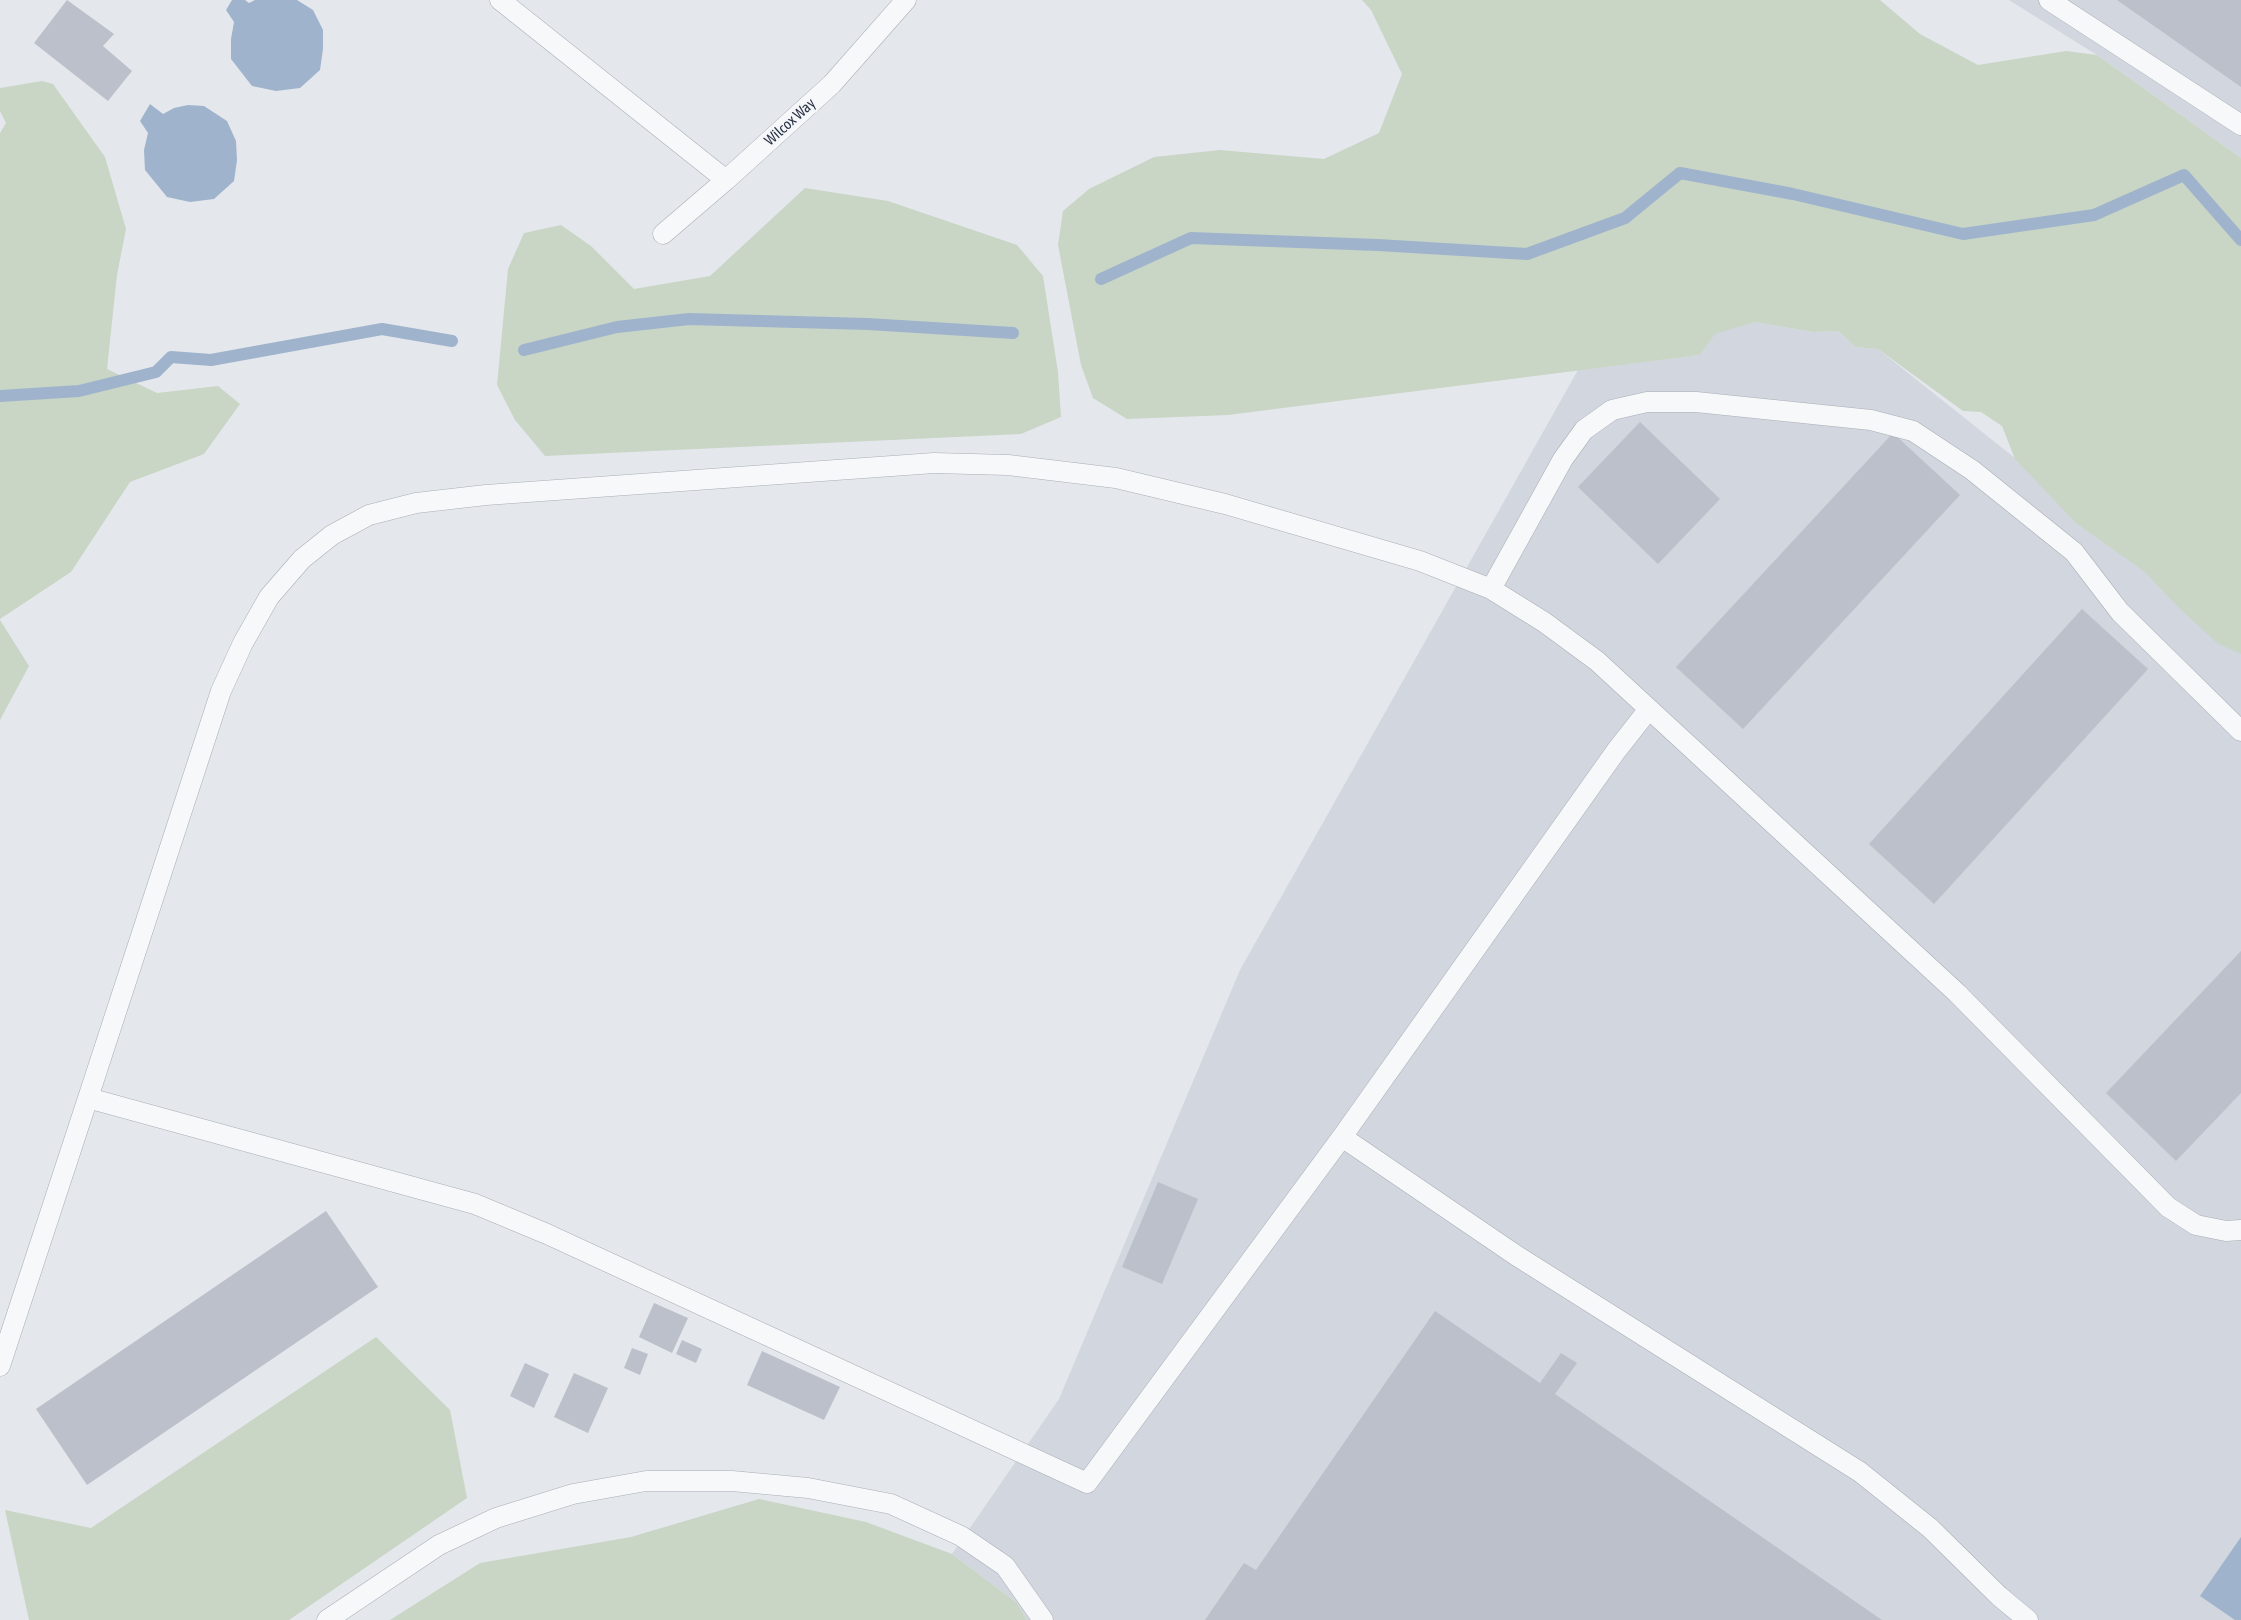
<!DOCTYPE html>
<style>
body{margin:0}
canvas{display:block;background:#e4e7ec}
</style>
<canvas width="2241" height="1620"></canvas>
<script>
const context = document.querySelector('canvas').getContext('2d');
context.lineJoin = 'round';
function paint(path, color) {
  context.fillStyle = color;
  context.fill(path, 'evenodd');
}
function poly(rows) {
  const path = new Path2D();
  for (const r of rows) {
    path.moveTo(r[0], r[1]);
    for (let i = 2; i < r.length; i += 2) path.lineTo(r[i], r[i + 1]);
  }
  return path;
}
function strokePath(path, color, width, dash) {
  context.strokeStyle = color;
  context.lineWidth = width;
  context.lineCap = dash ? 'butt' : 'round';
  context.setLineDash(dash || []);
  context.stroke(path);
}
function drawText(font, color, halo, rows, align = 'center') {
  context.font = font + ' "Asap Condensed",sans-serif';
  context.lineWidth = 5;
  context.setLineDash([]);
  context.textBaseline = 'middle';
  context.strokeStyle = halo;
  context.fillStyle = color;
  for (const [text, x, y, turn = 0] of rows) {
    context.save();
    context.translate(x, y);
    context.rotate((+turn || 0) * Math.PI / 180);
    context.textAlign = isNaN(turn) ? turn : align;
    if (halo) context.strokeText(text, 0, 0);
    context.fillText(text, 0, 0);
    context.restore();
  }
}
const built = poly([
 [2009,0,2241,0,2241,158,2097,55],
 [1755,322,1813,332,1838,331,1856,347,1878,349,2241,638,2241,1620,1027,1620,1017,1603,952,1554,1059,1399,1240,970,1578,370,1700,355,1715,333]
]);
const green = poly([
 [1362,0,1880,0,1920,34,1978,65,2066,51,2097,55,2241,158,2241,654,2217,643,2176,605,2145,572,2076,523,2015,459,2002,426,1981,412,1963,411,1878,349,1856,347,1838,331,1813,332,1755,322,1715,334,1700,355,1228,415,1127,419,1093,398,1081,365,1058,245,1063,211,1089,189,1154,157,1220,150,1324,159,1379,133,1402,74,1371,10],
 [42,81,53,84,105,157,126,229,117,275,107,369,157,393,218,386,240,404,204,454,130,482,71,572,0,619,0,133,6,123,0,111,0,88],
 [805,188,888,201,1017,245,1043,276,1058,372,1061,417,1021,434,545,456,515,420,497,385,508,269,524,233,561,225,591,246,634,289,710,276],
 [0,620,29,666,0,720],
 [376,1337,450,1410,467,1498,289,1620,29,1620,5,1510,91,1528],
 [759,1499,866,1522,952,1554,1017,1603,1027,1620,390,1620,480,1563,631,1537]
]);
const water = poly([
 [232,0,245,0,249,3,255,0,297,0,313,10,323,30,323,49,320,70,300,88,276,91,252,86,231,59,231,39,234,22,226,10],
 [150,104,163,114,174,108,188,105,204,106,227,121,236,141,237,160,234,181,214,199,190,202,167,197,145,170,144,150,148,133,140,121],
 [2241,1537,2241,1620,2235,1620,2200,1596]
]);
const stream = poly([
 [1101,279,1191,238,1378,245,1527,254,1625,218,1680,173,1793,194,1963,234,2094,215,2184,175,2241,240],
 [524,350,617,327,689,319,868,324,1013,333],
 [0,396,79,391,156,372,171,357,211,360,382,329,452,341]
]);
const building = poly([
 [67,0,114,34,103,46,132,71,108,101,34,43],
 [2117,0,2241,0,2241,87],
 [1640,422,1720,499,1658,564,1578,487],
 [1893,433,1960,495,1743,729,1676,667],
 [2082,609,2148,669,1934,904,1869,844],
 [2241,951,2241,1093,2176,1161,2106,1093],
 [1158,1182,1198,1199,1162,1284,1122,1267],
 [326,1211,378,1287,87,1485,36,1409],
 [654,1303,688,1318,672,1353,639,1337],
 [1435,1311,1540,1383,1561,1353,1577,1363,1555,1394,1882,1620,1205,1620,1244,1563,1256,1570],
 [682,1340,702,1349,696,1363,676,1354],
 [632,1348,648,1354,640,1375,624,1368],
 [762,1351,840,1387,824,1420,747,1385],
 [525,1363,549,1374,534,1408,510,1396],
 [574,1373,608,1388,588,1433,554,1417]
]);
const lane = poly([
 [500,0,726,180],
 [2049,0,2241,125],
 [663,234,726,180,832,84,906,0],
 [1491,589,1563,459,1584,430,1612,410,1647,402,1696,402,1871,420,1913,431,1972,470,2074,552,2120,612,2241,731],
 [88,1098,221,691,243,643,269,597,302,559,332,535,369,515,416,503,486,495,934,463,1008,465,1116,478,1225,504,1420,561,1491,589,1544,622,1597,661,1957,993,2168,1207,2196,1225,2226,1231,2241,1230],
 [1342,1137,1616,751,1649,709],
 [0,1366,88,1098,475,1204,547,1234,1087,1483,1342,1137,1517,1256,1860,1472,1930,1528,1999,1596,2028,1620],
 [327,1620,439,1545,496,1518,573,1494,646,1481,732,1481,808,1488,891,1504,961,1536,1005,1566,1043,1620]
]);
const streetNames = [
 ["Wilcox Way",790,122,-42]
];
paint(built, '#d2d6de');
paint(green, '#c9d6c5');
paint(water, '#9fb4cc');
strokePath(stream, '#9fb4cc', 12);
paint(building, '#bbc0ca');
strokePath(lane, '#a9aeb7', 21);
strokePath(lane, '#f7f8fa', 20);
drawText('15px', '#2b3445', '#f4f6f9', streetNames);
</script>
